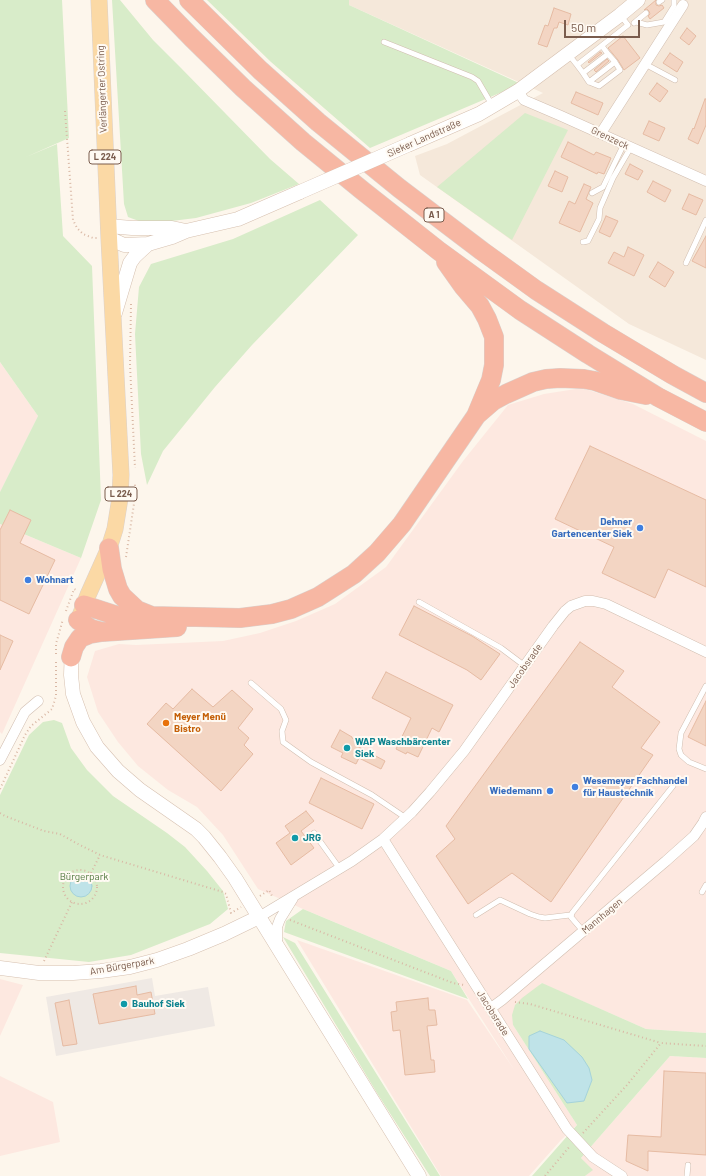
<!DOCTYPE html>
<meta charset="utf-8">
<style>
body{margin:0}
#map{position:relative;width:706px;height:1176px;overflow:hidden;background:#fdf6ec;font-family:Barlow,sans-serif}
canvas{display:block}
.scale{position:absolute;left:564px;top:20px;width:76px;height:18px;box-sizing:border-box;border:2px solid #7a5c4d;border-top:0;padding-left:5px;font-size:12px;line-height:14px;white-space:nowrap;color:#7a5c4d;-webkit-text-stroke:3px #fffaf3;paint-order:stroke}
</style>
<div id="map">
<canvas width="706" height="1176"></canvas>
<div class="scale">50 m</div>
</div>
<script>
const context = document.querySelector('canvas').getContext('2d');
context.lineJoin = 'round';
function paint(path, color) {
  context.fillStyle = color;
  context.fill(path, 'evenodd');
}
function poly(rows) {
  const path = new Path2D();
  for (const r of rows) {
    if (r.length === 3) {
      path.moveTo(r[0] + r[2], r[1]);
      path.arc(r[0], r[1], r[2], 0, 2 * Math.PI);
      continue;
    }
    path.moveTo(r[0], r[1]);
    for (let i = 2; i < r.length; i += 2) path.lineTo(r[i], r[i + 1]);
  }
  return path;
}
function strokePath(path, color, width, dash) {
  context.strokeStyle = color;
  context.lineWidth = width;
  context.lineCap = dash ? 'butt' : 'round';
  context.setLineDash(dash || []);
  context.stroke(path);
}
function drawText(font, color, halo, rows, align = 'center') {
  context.font = font + ' Barlow,sans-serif';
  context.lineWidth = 4;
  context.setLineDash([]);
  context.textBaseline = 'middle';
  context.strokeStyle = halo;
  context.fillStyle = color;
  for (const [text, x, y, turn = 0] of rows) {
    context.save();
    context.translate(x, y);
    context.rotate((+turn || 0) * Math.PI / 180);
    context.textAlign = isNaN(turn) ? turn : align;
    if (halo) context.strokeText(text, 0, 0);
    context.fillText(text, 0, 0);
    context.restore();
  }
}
const residential = poly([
 [349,0,706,0,706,360,629,324,420,175,415,156,447,144,543,93,349,5]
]);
const commercial = poly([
 [0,362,38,416,0,492],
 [582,388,633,404,706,441,706,1033,646,1029,541,983,513,1025,577,1125,561,1140,529,1176,441,1176,297,940,467,1000,515,1071,451,971,303,909,258,889,223,835,197,807,168,790,138,766,118,742,98,712,87,677,95,651,119,644,136,645,223,641,260,633,296,621,335,604,386,567,463,461,508,405,544,394],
 [0,524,81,558,2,734,0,732],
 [0,979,23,985,0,1036],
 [670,1056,706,1058,706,1176,585,1176,592,1170,581,1158],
 [0,1076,53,1102,60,1142,0,1156]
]);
const industrial = poly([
 [152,978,155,996,208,987,215,1026,56,1056,46,997]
]);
const green = poly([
 [0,0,62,0,69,138,26,157,57,144,63,236,92,266,101,500,81,558,0,524,0,492,38,416,0,362],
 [112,0,120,0,153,40,181,68,270,159,299,184,251,203,196,218,147,224,128,217,124,204],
 [207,0,349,0,349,5,521,84,370,148,271,62],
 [525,113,568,130,512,240,437,187],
 [320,200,358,235,252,345,215,387,163,451,147,485,141,454,135,334,139,287,151,264,233,239],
 [54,720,62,723,71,748,87,770,113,796,167,833,185,847,207,871,223,891,228,909,210,924,131,955,89,962,0,953,0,795,29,735,43,722],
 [303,909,451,971,468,999,284,932,286,921],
 [283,937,295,943,440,1176,430,1176,377,1093],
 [542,983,646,1029,706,1033,706,1058,670,1056,581,1158,593,1170,585,1176,532,1176,577,1125,513,1025,512,1015,515,1005,522,998]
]);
const water = poly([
 [81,886,11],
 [540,1031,564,1040,582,1057,589,1068,592,1080,584,1101,567,1103,529,1049,529,1036,540,1031]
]);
const building = poly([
 [656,0,656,5,659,6,662,5,664,8,650,19,648,16,650,14,649,11,647,9,644,10,656,0],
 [554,8,571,14,568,25,559,22,557,28,554,28,547,47,538,44,545,25,548,26,554,8],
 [687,28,696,36,689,45,680,38,687,28],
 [623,36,640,58,624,70,618,60,608,48,623,36],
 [600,52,602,53,589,63,588,62,600,52],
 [670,53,683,62,677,72,663,63,670,53],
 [607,59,609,61,596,72,594,70,607,59],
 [657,83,668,91,660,102,649,94,657,83],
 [576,92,603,103,598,115,571,103,576,92],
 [705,99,706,99,706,125,698,144,688,139,693,128,694,129,705,99],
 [649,121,665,128,659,141,643,134,649,121],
 [568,142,594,155,596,152,611,158,604,174,598,172,597,174,561,157,568,142],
 [630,164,643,171,638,180,625,174,630,164],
 [555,171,568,177,562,192,548,186,555,171],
 [653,181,671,190,665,202,647,192,653,181],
 [584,184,591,187,586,199,593,203,580,232,559,223,569,201,575,204,584,184],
 [689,194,703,200,696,215,682,209,689,194],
 [606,216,618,221,610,237,599,232,606,216],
 [706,236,706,268,692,261,706,236],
 [628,247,644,255,634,276,608,263,614,252,624,257,628,247],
 [658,262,674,272,665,287,649,277,658,262],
 [590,446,706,500,706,587,668,569,655,598,602,573,614,547,555,519,590,446],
 [10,510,31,520,20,543,55,560,29,614,0,600,0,530,10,510],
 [414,606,472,636,500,654,481,680,467,670,399,635,414,606],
 [0,635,13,641,0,670,0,635],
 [580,642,624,671,612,687,660,722,641,748,653,755,551,902,512,873,468,904,436,856,455,839,446,826,580,642],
 [386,672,453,705,439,732,432,728,418,757,407,752,406,754,396,749,411,718,372,698,386,672],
 [192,689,213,707,232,690,253,709,238,728,249,738,244,745,253,754,221,791,147,724,166,703,173,709,192,689],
 [706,701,706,746,688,737,706,701],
 [340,730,352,737,352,738,359,742,357,746,385,761,381,769,359,758,356,764,341,757,343,753,331,747,340,730],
 [321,778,374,804,362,829,309,803,321,778],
 [306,811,314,821,301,831,314,848,291,865,276,843,290,833,285,826,306,811],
 [136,986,137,995,151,992,155,1014,99,1024,93,994,136,986],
 [428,998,429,1010,435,1010,437,1025,427,1026,431,1060,434,1060,435,1072,405,1075,400,1030,393,1031,391,1012,397,1011,396,1002,428,998],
 [69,1000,77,1044,63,1046,55,1003,69,1000],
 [664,1071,706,1073,706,1155,648,1151,648,1171,626,1161,628,1135,661,1137,664,1071]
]);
const path = poly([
 [65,111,73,220,77,228,83,234,93,238,98,238],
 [131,304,130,365,135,468],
 [126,557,135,497,135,484],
 [66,611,74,589,76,590],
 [56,654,56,644,63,619],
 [0,789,25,735,31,726,52,709,56,696,56,660],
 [0,813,5,816,44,831,60,834,76,843,100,855,223,892,226,894,231,913,241,907],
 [80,887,17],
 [91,873,100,855],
 [260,896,269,890,273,898],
 [290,920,453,983,464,985],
 [44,961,72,902],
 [515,1002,530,1004,661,1043],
 [583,1133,627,1085,661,1043,706,1046],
 [545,1176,570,1146]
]);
const lane = poly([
 [659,2,662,0],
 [636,22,647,25,664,22,674,6,674,0],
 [634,23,646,13],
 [384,42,472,77,478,81,492,105],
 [569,55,577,65,628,25,621,16],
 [645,64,675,80],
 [577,65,583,73,608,54,602,46],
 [583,73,589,82,615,62,608,54],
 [589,82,599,86,620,70,615,62],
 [592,193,603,187,624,144],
 [583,242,588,241,599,219,600,208,613,178,631,147],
 [686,263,706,220],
 [419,602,501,648,525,666],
 [251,683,281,709,286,720,282,731,283,742,311,762,372,795,406,818],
 [706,686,681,733,679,749,681,755,689,762,706,769],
 [314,833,340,869],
 [702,892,706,885],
 [476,915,500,900,530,914,539,917,545,918,570,915],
 [583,931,571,917,572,913,673,786],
 [687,1176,688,1165]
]);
const street = poly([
 [518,91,524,100,559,115,706,181],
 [601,133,683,5],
 [0,760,25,712,38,701],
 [383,839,567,1129,593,1157,622,1176],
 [259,917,352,861,383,839,412,812,430,792,464,751,553,626,565,611,571,606,585,601,593,601,606,604,706,652],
 [277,946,277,927,280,919,293,898],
 [491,1008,502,1000,666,861,694,836,703,823,706,817]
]);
const secondary = poly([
 [410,144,479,114,518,91,620,15,638,0],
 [108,226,132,228,172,228,186,231],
 [109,238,124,245,148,244],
 [115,313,130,263,135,256,148,244,172,237,186,231,238,219,300,192],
 [72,647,71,675,73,694,83,722,97,747,118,771,140,790,196,829,204,837,220,857,235,878,419,1176],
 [0,968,39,973,73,973,101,971,130,967,157,960,188,949,224,934,259,917]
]);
const primary = poly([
 [80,616,88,595,109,548,115,529,120,498,121,475,109,238,99,0]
]);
const highway = poly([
 [155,0,191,37,243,88,303,142,363,191,439,251,520,310,588,354,658,397,706,422],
 [189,0,260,70,318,122,399,188,482,251,536,290,603,333,673,375,706,393],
 [478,414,493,401,506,394,533,382,546,379,560,378,584,379,595,381,621,390,646,395],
 [109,548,112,569,118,589,122,596,137,610,152,616,240,618,272,614,291,609,318,597,354,574,377,553,402,524,476,416,491,380,494,365,494,337,487,319,480,306,463,286,446,262],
 [84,605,127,619,147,623],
 [78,620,91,629,102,632],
 [71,657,74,647,80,638,90,634,102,632,177,627]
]);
const secondaryBridge = poly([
 [300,192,410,144]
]);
const markers = [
 [640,528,4,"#3f7fe0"],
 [28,580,4,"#3f7fe0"],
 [166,723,4,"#e8710a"],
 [347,748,4,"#0f9aa8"],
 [575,787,4,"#3f7fe0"],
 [550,791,4,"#3f7fe0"],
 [295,838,4,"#0f9aa8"],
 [124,1004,4,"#0f9aa8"]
];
const shields = [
 [105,157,32],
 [434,215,20],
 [121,494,32]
];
const shieldNames = [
 ["L 224",105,157],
 ["A 1",434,215],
 ["L 224",121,494]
];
const streetNames = [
 ["Verlängerter Ostring",102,89,-92],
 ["Sieker Landstraße",424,138,-24],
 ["Grenzeck",610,138,25],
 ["Jacobsrade",525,666,-55],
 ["Mannhagen",602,916,-40],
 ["Am Bürgerpark",122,966,-10],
 ["Jacobsrade",493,1013,58]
];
const shopNames = [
 ["Dehner",632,522],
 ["Gartencenter Siek",632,534],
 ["Wohnart",36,580,"left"],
 ["Wesemeyer Fachhandel",583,781,"left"],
 ["für Haustechnik",583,793,"left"],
 ["Wiedemann",542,791]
];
const foodNames = [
 ["Meyer Menü",174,717],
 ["Bistro",174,729]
];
const cultureNames = [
 ["WAP Waschbärcenter",355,742],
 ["Siek",355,754],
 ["JRG",303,838],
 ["Bauhof Siek",132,1004]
];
const parkNames = [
 ["Bürgerpark",84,877]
];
paint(residential, '#f5e8da');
paint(commercial, '#fde8e0');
paint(industrial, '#efe9e4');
paint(green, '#d8ecc9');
paint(water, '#bfe3e8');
strokePath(water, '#a5d3da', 1);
paint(building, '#f3d5c3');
strokePath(building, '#e6bba3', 1);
strokePath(lane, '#d1beb0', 6);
strokePath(street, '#d1beb0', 11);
strokePath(secondary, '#d6c0b0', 15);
strokePath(primary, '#dad1cd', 17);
strokePath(highway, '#dad1cd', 20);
strokePath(path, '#d9b8a5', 2, [1, 3]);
strokePath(lane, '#fff', 5);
strokePath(street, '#fff', 10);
strokePath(secondary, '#fff', 14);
strokePath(primary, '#fbd9a5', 16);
strokePath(highway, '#f7b7a3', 19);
strokePath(secondaryBridge, '#d6c0b0', 15, []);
strokePath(secondaryBridge, '#fff', 14);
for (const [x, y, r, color] of markers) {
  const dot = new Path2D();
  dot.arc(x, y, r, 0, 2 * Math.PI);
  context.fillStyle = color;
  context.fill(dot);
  strokePath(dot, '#fffaf3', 1.5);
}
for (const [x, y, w] of shields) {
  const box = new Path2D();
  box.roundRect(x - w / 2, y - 7, w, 14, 3);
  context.fillStyle = '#fffaf3';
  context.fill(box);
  strokePath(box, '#7a5c4d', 1);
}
drawText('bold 9px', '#7a5c4d', null, shieldNames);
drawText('10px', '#7a5c4d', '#fffaf3', streetNames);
drawText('bold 10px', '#366cbe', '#fffaf3', shopNames, 'right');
drawText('bold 10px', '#c56008', '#fffaf3', foodNames, 'left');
drawText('bold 10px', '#0d838f', '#fffaf3', cultureNames, 'left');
drawText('10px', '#537a41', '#fffaf3', parkNames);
</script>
